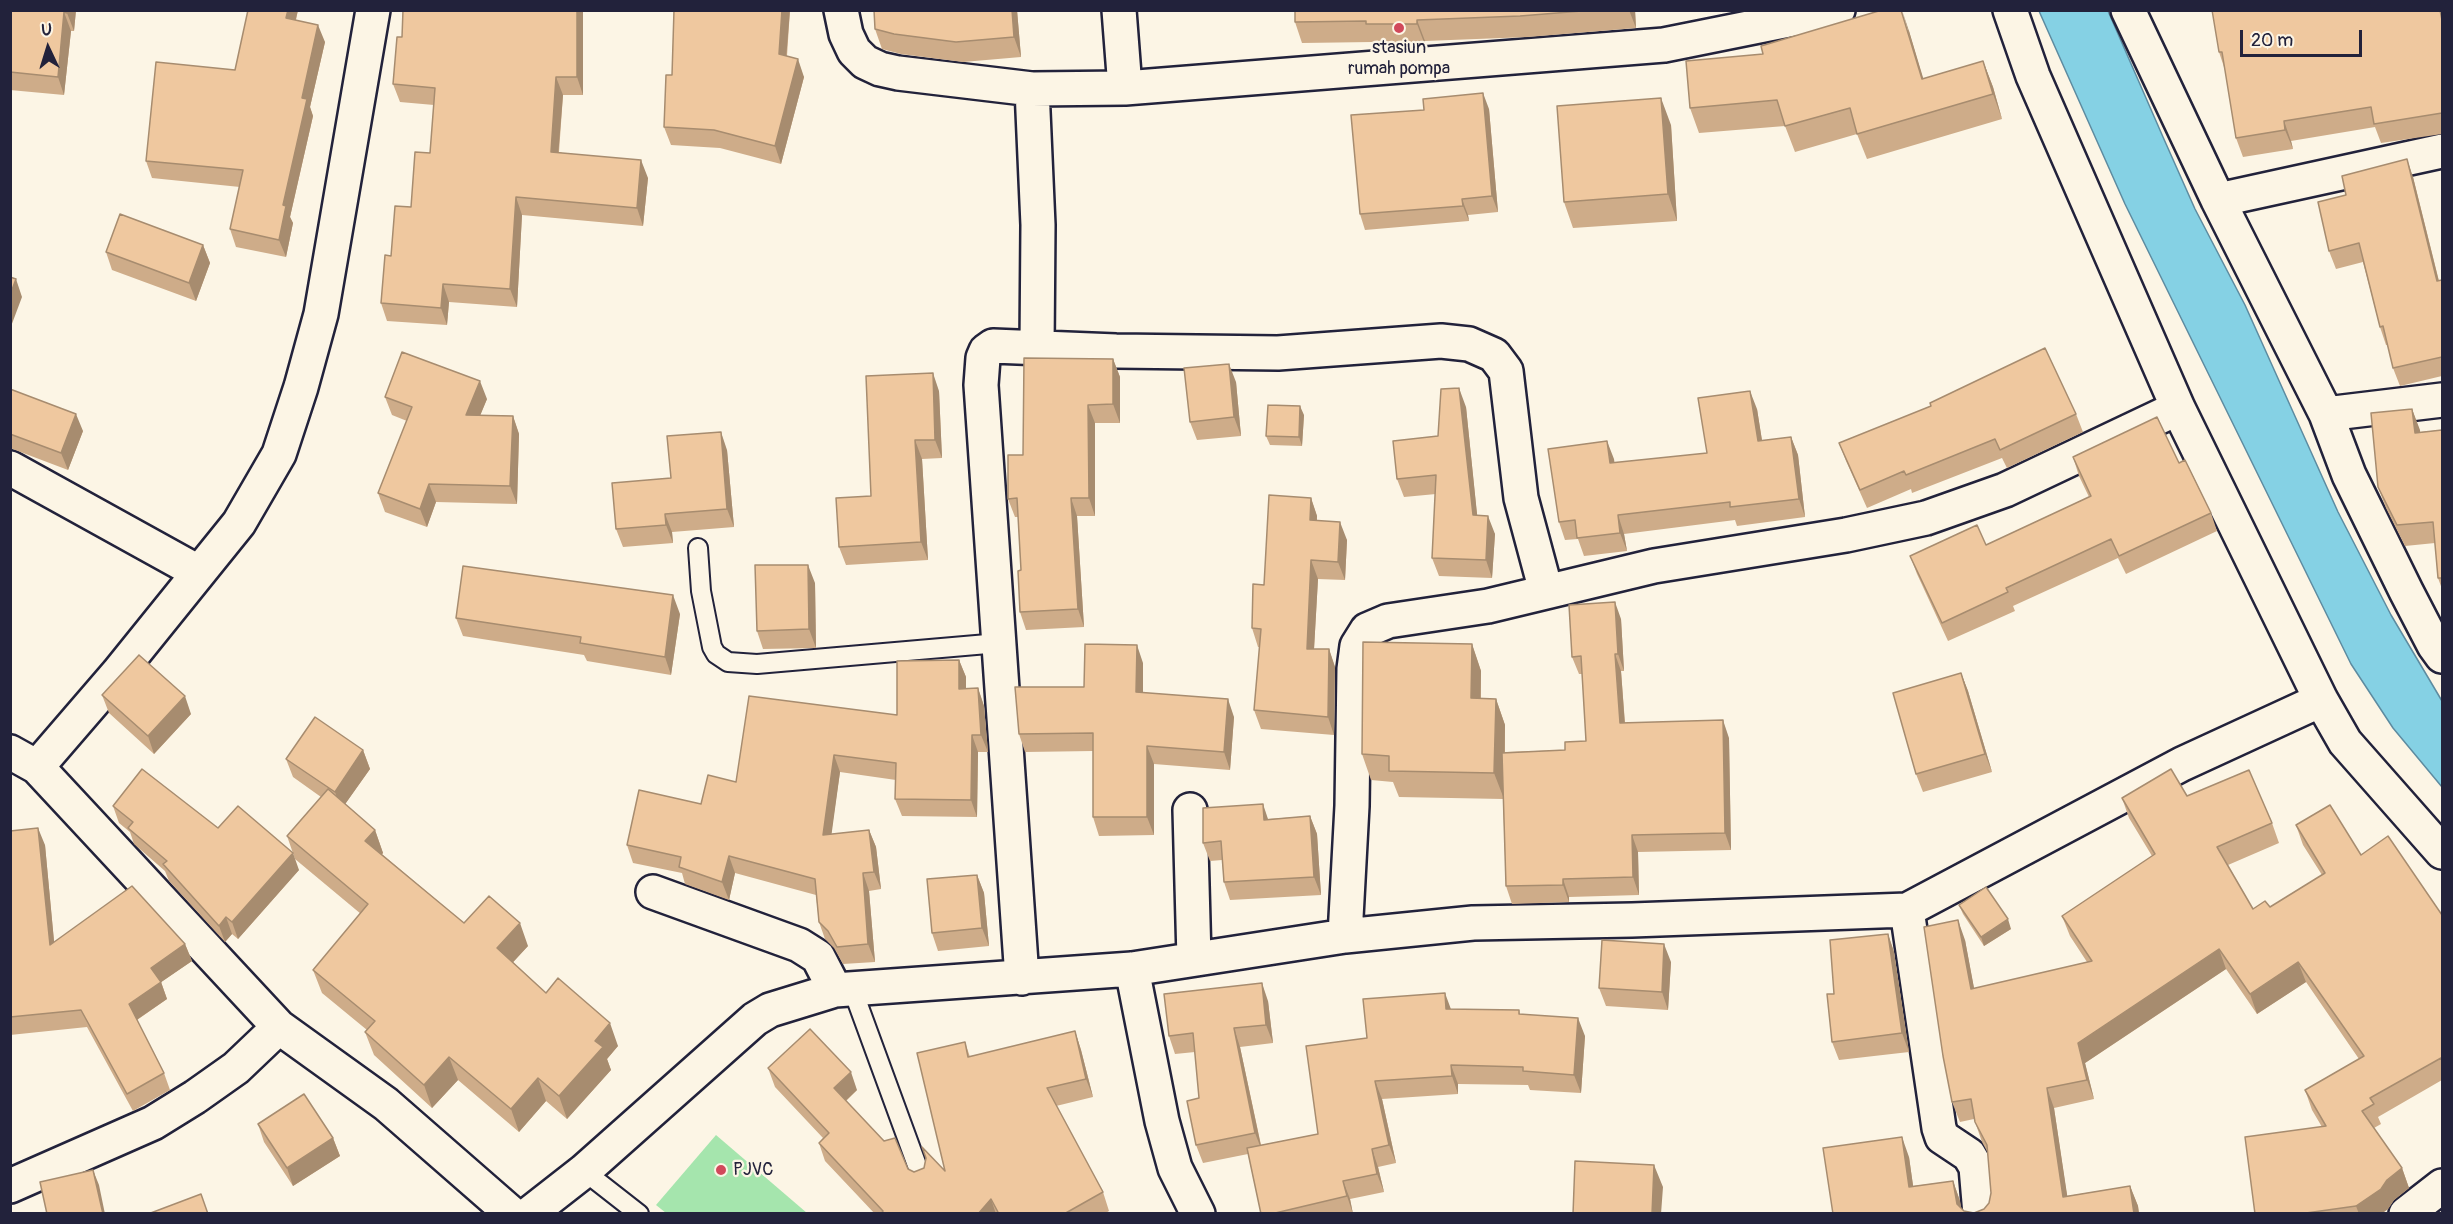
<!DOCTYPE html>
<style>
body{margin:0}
#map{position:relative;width:2453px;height:1224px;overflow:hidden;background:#fcf5e5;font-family:Pangolin,sans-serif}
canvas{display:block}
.frame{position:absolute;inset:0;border:12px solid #22223b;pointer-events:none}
.north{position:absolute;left:18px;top:18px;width:60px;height:60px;-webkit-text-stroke:4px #fcf5e5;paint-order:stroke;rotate:356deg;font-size:16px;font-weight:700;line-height:24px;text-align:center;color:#22223b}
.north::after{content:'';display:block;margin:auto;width:21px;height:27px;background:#22223b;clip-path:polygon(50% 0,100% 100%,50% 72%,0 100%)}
.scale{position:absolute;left:2240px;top:30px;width:122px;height:27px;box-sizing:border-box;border:3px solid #22223b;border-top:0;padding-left:8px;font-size:18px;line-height:21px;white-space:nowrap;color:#22223b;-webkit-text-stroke:4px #fcf5e5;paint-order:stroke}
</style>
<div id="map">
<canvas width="2453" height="1224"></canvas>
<div class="frame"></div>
<div class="north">U</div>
<div class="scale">20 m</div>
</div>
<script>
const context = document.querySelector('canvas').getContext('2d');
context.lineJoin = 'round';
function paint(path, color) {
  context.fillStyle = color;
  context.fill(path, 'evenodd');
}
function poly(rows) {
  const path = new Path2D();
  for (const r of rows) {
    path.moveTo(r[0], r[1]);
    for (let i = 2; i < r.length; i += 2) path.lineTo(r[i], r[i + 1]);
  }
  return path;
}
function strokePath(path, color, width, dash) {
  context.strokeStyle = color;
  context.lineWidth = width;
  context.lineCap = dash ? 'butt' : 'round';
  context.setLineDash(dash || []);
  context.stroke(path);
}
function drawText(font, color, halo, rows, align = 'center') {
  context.font = font + ' Pangolin,sans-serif';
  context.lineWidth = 4.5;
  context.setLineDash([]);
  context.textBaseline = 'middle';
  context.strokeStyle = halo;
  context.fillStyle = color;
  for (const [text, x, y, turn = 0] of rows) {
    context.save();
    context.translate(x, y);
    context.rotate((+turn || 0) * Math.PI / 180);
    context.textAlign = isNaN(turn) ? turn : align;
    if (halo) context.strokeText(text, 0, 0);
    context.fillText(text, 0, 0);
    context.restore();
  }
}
const green = poly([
 [716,1135,807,1213,666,1213,656,1205]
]);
const water = poly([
 [2039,11,2108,11,2163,137,2195,209,2245,305,2338,512,2391,615,2442,701,2442,787,2393,728,2351,664,2125,204,2039,11]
]);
const service = poly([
 [698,548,701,591,712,647,716,654,728,662,757,664,999,643],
 [852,988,922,1179],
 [584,1171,639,1214]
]);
const minor = poly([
 [841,10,846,34,854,51,865,62,880,69,898,73,1032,89,1125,88,1664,45,1838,10],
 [1119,10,1125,88],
 [2010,10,2033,76,2178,408,2321,700,2345,742,2442,852],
 [2128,10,2218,200,2326,414,2349,475,2406,591,2434,645,2442,656],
 [1032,89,1038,225,1037,348],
 [2218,200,2442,151],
 [2326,414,2442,400],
 [10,468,198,572],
 [10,752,37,767,279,1027,386,1104,512,1214],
 [37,767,118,673,239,523,279,454,301,387,321,314,373,10],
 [1190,810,1194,959],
 [653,892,799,945,818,957,835,990],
 [1907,910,1939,1128,1942,1137,1969,1155,1976,1167,1980,1214],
 [1345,936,1352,806,1354,669,1357,646,1367,630,1388,621,1488,606,1654,566,1846,535,1926,518,2005,490,2178,408],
 [1132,969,1162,1121,1175,1168,1198,1214],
 [1022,978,981,385,983,358,986,351,993,346,1116,351,1278,353,1441,341,1469,344,1494,355,1506,371,1521,498,1546,591],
 [10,1186,153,1123,195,1097,236,1068,279,1027],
 [529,1214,584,1171,755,1019,770,1010,835,990,1132,969,1345,936,1473,923,1632,920,1907,910,2182,764,2321,700],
 [2406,1214,2442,1186]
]);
const wall = poly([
 [10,10,76,10,74,31,71,31,64,95,10,90],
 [248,10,298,10,296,20,325,42,310,107,313,116,290,217,293,223,286,257,236,247,230,229,240,187,152,178,146,161,235,70],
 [674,10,790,10,787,56,804,77,781,164,720,148,671,145,664,127,672,75],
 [1017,10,1021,57,963,62,901,54,882,49,875,29],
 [1295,10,1635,10,1636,28,1528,37,1425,41,1425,45,1374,45,1372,42,1302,43,1295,22],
 [2442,10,2442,134,2381,143,2375,127,2291,141,2293,149,2243,157,2236,138,2225,70,2219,52],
 [583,12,583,95,563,95,559,152,648,178,643,226,522,215,517,307,449,302,447,325,387,321,381,303,391,256,411,207,430,153,434,105,400,102,393,84,402,37],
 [1909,31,1923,79,1983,61,1993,87,2002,119,1867,159,1857,134,1795,152,1785,126,1699,133,1690,108,1763,54],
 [1489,109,1498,212,1468,215,1469,221,1365,230,1360,214],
 [1671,125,1677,221,1573,228,1564,202],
 [2413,177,2439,281,2442,280,2442,376,2400,386,2393,368,2388,345,2386,345,2380,327,2363,262,2336,269,2329,251,2346,195],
 [203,245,210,263,196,301,112,270,106,252],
 [1113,359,1120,377,1120,423,1095,423,1095,516,1077,516,1084,627,1026,630,1020,612,1021,570,1018,517,1015,517,1008,499],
 [1236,382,1241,436,1197,440,1190,422],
 [10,389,83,431,68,470,10,448],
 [939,391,942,458,922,459,928,560,846,565,839,547,871,496],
 [385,397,487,399,480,415,513,416,519,434,517,504,436,502,427,527,385,512,378,493,407,421,392,415],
 [1466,407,1477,515,1495,534,1492,578,1439,576,1432,558,1436,494,1404,497,1397,479],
 [1757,409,1762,441,1791,437,1798,455,1805,517,1737,526,1735,520,1624,534,1627,551,1584,556,1578,539,1565,540,1559,522,1614,459,1614,463,1707,453],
 [2412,409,2420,432,2442,430,2442,589,2438,578,2435,543,2405,546,2386,508,2378,487],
 [2076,414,2083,432,2007,468,2002,458,1912,493,1911,489,1867,508,1846,461,1839,443],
 [1304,415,1302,446,1270,445,1266,436],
 [727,450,734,527,672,532,673,543,623,547,616,529,671,478],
 [2073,457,2179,463,2211,513,2217,531,2126,574,2118,558,2013,606,2015,611,1948,641,1917,574,1910,556,1986,545,2089,497,2079,476],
 [1311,498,1317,516,1317,520,1347,540,1345,580,1318,579,1314,649,1329,649,1335,667,1334,735,1261,729,1254,710,1260,647,1258,647,1252,628,1264,585],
 [815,583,816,648,763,649,757,631],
 [680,614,671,675,587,661,584,655,463,636,456,618],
 [1621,619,1624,671,1621,671,1625,723,1729,738,1731,850,1638,852,1639,895,1569,897,1569,902,1512,904,1506,886,1503,799,1399,797,1393,782,1371,780,1362,754,1472,644,1481,671,1481,698,1496,699,1505,725,1505,752,1565,750,1586,741,1582,674,1579,674,1572,657],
 [959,660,966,677,966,689,978,688,984,706,988,752,978,752,977,817,902,816,895,799,896,780,840,772,831,834,869,830,876,847,881,889,869,891,875,962,843,964,834,948,825,939,819,922,816,895,735,873,729,900,685,884,682,873,633,863,627,845,701,804,736,782,897,715],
 [1143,663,1143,692,1234,717,1230,770,1154,764,1154,835,1099,836,1093,817,1093,751,1025,752,1019,734,1084,687],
 [1961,673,1968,691,1992,772,1923,792,1916,774],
 [102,695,191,714,154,754,109,713],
 [363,750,370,769,345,804,375,830,383,853,382,854,464,923,528,946,513,962,546,993,618,1046,607,1059,611,1070,567,1119,546,1101,519,1132,458,1080,432,1108,374,1055,365,1032,367,1030,322,993,313,970,361,914,295,859,287,836,321,797,293,777,286,759],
 [2187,796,2272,823,2279,843,2228,865,2253,909,2270,907,2322,875,2303,845,2296,825,2361,855,2442,915,2442,1080,2378,1117,2381,1124,2374,1128,2402,1168,2409,1188,2394,1200,2388,1209,2381,1214,2255,1214,2322,1127,2312,1110,2305,1090,2359,1059,2306,982,2257,1014,2226,969,2085,1063,2094,1099,2054,1108,2067,1196,2130,1186,2138,1206,2139,1214,1833,1214,1909,1157,1913,1186,1953,1181,1960,1201,1961,1208,1964,1211,1974,1213,1984,1209,1989,1203,1991,1193,1988,1153,1982,1142,1974,1119,1960,1122,1952,1102,1965,940,1974,989,2087,962,2070,936,2062,916,2152,856,2129,818,2122,798],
 [113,806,218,828,299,870,238,939,232,934,225,942,169,881,165,871,134,844,130,832,119,823],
 [1310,816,1317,834,1321,895,1230,900,1224,882,1222,860,1210,861,1203,843,1268,819],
 [10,831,45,845,54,942,185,944,192,961,161,982,167,999,137,1020,164,1073,170,1090,133,1111,87,1027,10,1035],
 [977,875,984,893,989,946,938,951,932,933],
 [1959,905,2011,929,1984,946,1963,914],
 [1888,934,1894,952,1909,1052,1839,1060,1832,1042,1834,994],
 [1671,962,1668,1010,1606,1006,1599,988],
 [1268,1001,1273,1043,1240,1047,1261,1145,1318,1134,1367,1038,1451,1009,1519,1010,1520,1014,1585,1036,1581,1093,1530,1090,1528,1085,1458,1084,1458,1094,1382,1099,1396,1163,1378,1167,1384,1192,1350,1199,1353,1214,1261,1214,1248,1154,1203,1163,1196,1145,1199,1098,1195,1052,1175,1054,1169,1036],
 [1075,1031,1081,1050,1093,1097,1056,1106,1103,1192,1109,1211,1104,1214,875,1214,825,1161,819,1143,823,1138,775,1087,768,1068,857,1090,846,1101,908,1169,914,1172,945,1171,965,1042,970,1057],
 [258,1124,333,1138,340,1156,293,1186,264,1142]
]);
const shadedWall = poly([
 [68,10,76,10,74,31,67,13],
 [288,10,298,10,292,35,286,18],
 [577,10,583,10,583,95,577,77],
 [782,10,790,10,785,72,779,54],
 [1012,10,1017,10,1021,57,1014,37],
 [1629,10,1635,10,1636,28],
 [1902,10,1909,31,1931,104,1922,79],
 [64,12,71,31,64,95,58,77],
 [1417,20,1425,41,1425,45,1417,24],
 [318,25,325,42,310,107,313,116,290,217,293,223,286,257,279,240,283,205,302,98],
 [798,59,804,77,781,164,775,146],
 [1983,61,1993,87,2002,119,1993,94],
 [556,77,563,95,557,169,551,152],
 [1483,93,1489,109,1498,212,1492,196],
 [1661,98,1671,125,1677,221,1668,194],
 [2284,121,2291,141,2293,149,2285,130],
 [2407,159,2413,177,2442,294,2437,281],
 [641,160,648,178,643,226,637,208],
 [516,197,522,215,517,307,510,289],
 [1462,199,1468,215,1469,221,1463,206],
 [203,245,210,263,196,301,189,283],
 [16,279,22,297,10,329,10,295],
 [443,284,449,302,447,325,441,308],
 [1113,359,1120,377,1120,423,1113,404],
 [1229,364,1236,382,1241,436,1234,417],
 [933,373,939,391,942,458,935,440],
 [480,381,487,399,473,433,466,415],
 [1459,388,1466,407,1479,533,1473,515],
 [1750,391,1757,409,1765,459,1758,441],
 [1088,405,1095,423,1095,516,1089,498],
 [1300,406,1304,415,1302,446,1299,437],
 [2412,409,2420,430,2422,454,2415,433],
 [76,414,83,431,68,470,61,453],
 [513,416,519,434,517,504,510,486],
 [721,432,727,450,734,527,727,509],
 [1791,437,1798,455,1805,517,1799,499],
 [915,440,922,459,928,560,921,542],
 [1607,441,1614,459,1617,481,1610,463],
 [429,484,436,502,427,527,420,509],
 [1071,498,1077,516,1084,627,1078,609],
 [1311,498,1317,516,1316,538,1310,520],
 [665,514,672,532,673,543,666,525],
 [1618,515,1624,534,1627,551,1620,533],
 [1488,516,1495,534,1492,578,1486,560],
 [1340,522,1347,540,1345,580,1338,562],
 [1311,560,1318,579,1313,667,1307,649],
 [808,565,815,583,816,648,809,629],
 [673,595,680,614,671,675,665,657],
 [1615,602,1621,619,1624,671,1618,654],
 [1472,644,1481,671,1480,724,1471,698],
 [1137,645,1143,663,1143,710,1136,692],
 [1329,649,1335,667,1334,735,1328,717],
 [1615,654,1621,671,1626,740,1620,723],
 [959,660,966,677,966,706,959,689],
 [1961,673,1968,691,1992,772,1985,754],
 [978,688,984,706,988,752,981,735],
 [185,696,191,714,154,754,148,736],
 [1228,699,1234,717,1230,770,1224,752],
 [1496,699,1505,725,1504,799,1494,773],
 [1723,720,1729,738,1731,850,1725,833],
 [972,735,978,752,977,817,971,800],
 [1147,746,1154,764,1154,835,1147,817],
 [363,750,370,769,341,810,335,792],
 [834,755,840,772,829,853,823,835],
 [1263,804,1269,822,1264,820],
 [1310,816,1317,834,1321,895,1314,877],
 [38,828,45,845,56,962,50,945],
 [375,830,383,853,374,864,365,841],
 [869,830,876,847,881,889,874,872],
 [1632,835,1638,852,1639,895,1633,877],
 [293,853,299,870,238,939,232,922],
 [729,856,735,873,729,900,722,882],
 [863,873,869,891,875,962,868,944],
 [977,875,984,893,989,946,982,928],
 [1563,879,1569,897,1569,902,1563,885],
 [226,917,232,934,225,942,219,926],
 [2008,919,2011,929,1984,946,1981,937],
 [1958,920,1965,940,1978,1009,1971,989],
 [520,923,528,946,505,971,497,948],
 [1888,934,1894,952,1909,1052,1902,1033],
 [185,944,192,961,157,985,161,982,167,999,135,1021,129,1004,151,968],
 [1664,944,1671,962,1668,1010,1662,992],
 [2219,949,2226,969,2085,1063,2094,1099,2087,1080,2078,1043],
 [2298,962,2306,982,2257,1014,2250,994],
 [1262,983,1268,1001,1273,1043,1266,1025],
 [1445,993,1452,1012,1446,1009],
 [1578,1018,1585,1036,1581,1093,1574,1075],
 [610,1023,618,1046,607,1059,611,1070,567,1119,559,1096,595,1041],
 [1234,1028,1240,1047,1262,1151,1255,1133],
 [1075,1031,1081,1050,1093,1097,1086,1079],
 [449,1057,458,1080,432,1108,424,1085],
 [1451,1065,1458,1084,1458,1094,1452,1076],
 [851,1072,857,1090,840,1106,834,1088],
 [538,1078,546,1101,519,1132,511,1109],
 [1375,1081,1382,1099,1396,1163,1389,1145],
 [2047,1088,2054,1108,2070,1214,2063,1197],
 [1902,1137,1909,1157,1916,1206,1909,1187],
 [333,1138,340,1156,293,1186,287,1168],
 [1372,1149,1378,1167,1384,1192,1377,1174],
 [1654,1165,1663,1187,1661,1214,1652,1214],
 [2402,1168,2409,1188,2394,1200,2388,1209,2381,1214,2359,1214,2356,1206],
 [93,1170,99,1185,105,1214,103,1214],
 [1343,1181,1350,1199,1353,1214,1347,1196],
 [1953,1181,1960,1201,1962,1214,1957,1204],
 [2130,1186,2138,1206,2139,1214,2134,1214],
 [991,1199,996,1214,978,1214]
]);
const building = poly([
 [10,10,68,10,67,13,64,12,58,77,10,72,10,10],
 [248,10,288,10,286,18,318,25,302,98,307,99,283,205,286,206,279,240,230,229,243,170,146,161,156,62,235,70,248,10],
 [403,10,577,10,577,77,556,77,551,152,641,160,637,208,516,197,510,289,443,284,441,308,381,303,385,255,391,256,395,206,411,207,415,152,430,153,435,88,393,84,397,37,402,37,403,10],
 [674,10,782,10,779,54,798,59,775,146,714,130,664,127,666,75,672,75,674,10],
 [874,10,1012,10,1014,37,956,42,894,34,875,29,874,10],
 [1295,10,1594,10,1520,16,1417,20,1417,24,1366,24,1366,21,1295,22,1295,10],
 [1882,10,1901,10,1922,79,1983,61,1993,94,1857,134,1850,108,1785,126,1777,100,1690,108,1686,61,1763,54,1761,46,1882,10],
 [2212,10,2440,10,2442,20,2442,113,2374,124,2371,107,2284,121,2285,130,2236,138,2222,52,2219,52,2212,10],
 [1483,93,1492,196,1462,199,1463,206,1360,214,1351,115,1424,110,1423,99,1483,93],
 [1661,98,1668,194,1564,202,1557,106,1661,98],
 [2407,159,2437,281,2442,280,2442,357,2393,368,2383,326,2380,327,2359,243,2329,251,2318,202,2346,195,2342,176,2407,159],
 [120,214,203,245,189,283,106,252,120,214],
 [10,277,16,279,10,295,10,277],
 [2045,348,2076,414,2000,450,1995,439,1906,475,1904,471,1860,490,1839,443,1931,406,1930,403,2045,348],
 [402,352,480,381,466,415,513,416,510,486,429,484,420,509,378,493,412,407,385,397,402,352],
 [1024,358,1113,359,1113,404,1088,405,1089,498,1071,498,1078,609,1020,612,1018,571,1021,570,1017,498,1008,499,1008,455,1023,455,1024,358],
 [1229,364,1234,417,1190,422,1184,368,1229,364],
 [933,373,935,440,915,440,921,542,839,547,836,498,871,496,866,376,933,373],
 [1459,388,1473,515,1488,516,1486,560,1432,558,1436,475,1397,479,1393,441,1438,436,1441,389,1459,388],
 [10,389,76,414,61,453,10,434,10,389],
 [1750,391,1758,441,1791,437,1799,499,1730,507,1730,502,1618,515,1620,533,1577,538,1575,520,1559,522,1548,449,1607,441,1610,463,1707,453,1698,398,1750,391],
 [1268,405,1300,406,1299,437,1266,436,1268,405],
 [2412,409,2415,433,2442,430,2442,578,2438,578,2433,522,2397,525,2378,487,2371,413,2412,409],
 [2157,417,2179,463,2185,460,2211,513,2119,556,2111,539,2006,588,2008,592,1942,623,1910,556,1977,525,1986,545,2091,496,2073,457,2157,417],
 [721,432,727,509,665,514,666,525,616,529,612,483,671,478,667,436,721,432],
 [1269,495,1311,498,1310,520,1340,522,1338,562,1311,560,1307,649,1329,649,1328,717,1254,710,1261,629,1252,628,1253,584,1264,585,1269,495],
 [755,565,808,565,809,629,757,631,755,565],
 [463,566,673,595,665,657,580,643,581,637,456,618,463,566],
 [1615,602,1618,654,1615,654,1620,723,1723,720,1725,833,1632,835,1633,877,1563,879,1563,885,1506,886,1502,753,1565,750,1565,742,1586,741,1581,656,1572,657,1569,605,1615,602],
 [1363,642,1472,644,1471,698,1496,699,1494,773,1389,771,1389,756,1362,754,1363,642],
 [1085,644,1137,645,1136,692,1228,699,1224,752,1147,746,1147,817,1093,817,1093,733,1019,734,1015,687,1084,687,1085,644],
 [139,655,185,696,148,736,102,695,139,655],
 [959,660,959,689,978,688,981,735,972,735,971,800,895,799,896,763,834,755,823,835,869,830,874,872,863,873,868,944,837,947,828,931,819,922,815,879,729,856,722,882,679,867,681,857,627,845,639,790,701,804,708,775,736,782,749,696,897,715,897,661,959,660],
 [1961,673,1985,754,1916,774,1893,693,1961,673],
 [315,717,363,750,335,792,286,759,315,717],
 [142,769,218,828,238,806,293,853,232,922,226,917,219,926,163,864,167,861,128,828,133,822,113,806,142,769],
 [2171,769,2187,796,2249,770,2272,823,2217,847,2253,909,2265,901,2270,907,2325,873,2296,825,2330,805,2361,855,2388,836,2442,915,2442,1061,2441,1058,2370,1098,2374,1104,2362,1111,2402,1168,2387,1180,2381,1189,2356,1206,2299,1214,2255,1214,2245,1137,2326,1126,2305,1090,2364,1056,2298,962,2250,994,2219,949,2078,1043,2087,1080,2047,1088,2063,1197,2130,1186,2134,1214,1833,1214,1823,1148,1902,1137,1909,1187,1953,1181,1957,1204,1964,1211,1974,1213,1984,1209,1989,1203,1991,1193,1987,1145,1975,1122,1971,1099,1952,1102,1943,1056,1924,927,1958,920,1971,989,2092,961,2062,916,2155,854,2122,798,2171,769],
 [328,789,375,830,365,841,464,923,489,896,520,923,497,948,546,993,558,978,610,1023,595,1041,603,1047,559,1096,538,1078,511,1109,449,1057,424,1085,365,1032,375,1021,313,970,368,904,287,836,328,789],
 [1263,804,1264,820,1310,816,1314,877,1224,882,1221,841,1203,843,1203,808,1263,804],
 [38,828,50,945,132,886,185,944,151,968,161,982,129,1004,164,1073,127,1094,81,1010,10,1017,10,831,38,828],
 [977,875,982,928,932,933,927,879,977,875],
 [1986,887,2008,919,1981,937,1959,905,1986,887],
 [1888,934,1902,1033,1832,1042,1827,994,1834,994,1830,940,1888,934],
 [1602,940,1664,944,1662,992,1599,988,1602,940],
 [1262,983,1266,1025,1234,1028,1255,1133,1196,1145,1187,1101,1199,1098,1193,1033,1169,1036,1164,994,1262,983],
 [1445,993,1446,1009,1519,1010,1519,1014,1578,1018,1574,1075,1523,1071,1523,1067,1451,1065,1452,1076,1375,1081,1389,1145,1372,1149,1377,1174,1343,1181,1347,1196,1271,1214,1261,1214,1247,1148,1318,1134,1306,1046,1367,1038,1363,999,1445,993],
 [810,1029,851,1072,834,1088,884,1141,895,1138,908,1169,914,1172,924,1168,926,1158,922,1147,945,1171,917,1053,965,1042,968,1057,1075,1031,1086,1079,1047,1088,1103,1192,1064,1214,999,1214,991,1199,978,1214,881,1214,883,1211,819,1143,829,1133,768,1068,810,1029],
 [304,1094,333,1138,287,1168,258,1124,304,1094],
 [1575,1161,1654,1165,1652,1214,1573,1214,1575,1161],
 [93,1170,103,1214,47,1214,40,1182,93,1170],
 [201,1194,208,1214,148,1214,201,1194]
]);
const markers = [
 [1399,28,6,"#d1495b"],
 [721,1170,6,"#d1495b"]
];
const poiNames = [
 ["stasiun",1399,48],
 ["rumah pompa",1399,69],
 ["PJVC",733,1170,"left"]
];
paint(green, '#a5e5ad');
paint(water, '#85d1e4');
strokePath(water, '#5d8ba0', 1.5);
strokePath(service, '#22223b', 22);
strokePath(minor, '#22223b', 38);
strokePath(service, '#fcf5e5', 18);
strokePath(minor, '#fcf5e5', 33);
paint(wall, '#ceac89');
paint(shadedWall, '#a78c6f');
paint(building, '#efc89f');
strokePath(building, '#a78c6f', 1.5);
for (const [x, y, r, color] of markers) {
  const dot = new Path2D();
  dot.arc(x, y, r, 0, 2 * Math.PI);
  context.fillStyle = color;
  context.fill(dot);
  strokePath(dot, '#fcf5e5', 2);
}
drawText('18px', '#22223b', '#fcf5e5', poiNames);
</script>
